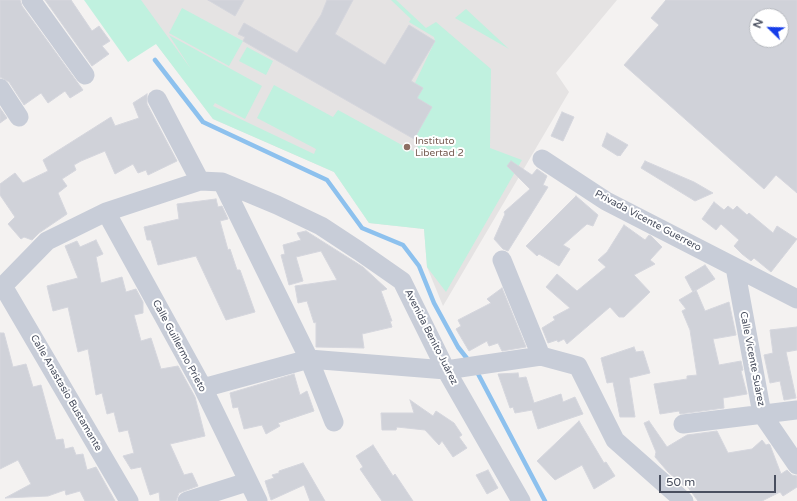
<!DOCTYPE html>
<meta charset="utf-8">
<style>
body{margin:0}
#map{position:relative;width:797px;height:501px;overflow:hidden;background:#f4f2f1;font-family:"Varela Round",sans-serif}
canvas{display:block}
.north{position:absolute;left:749px;top:8px;width:40px;height:40px;box-sizing:border-box;background:#fff;border:1px solid #b6b9bf;border-radius:50%;rotate:293deg;font-size:11px;font-weight:700;line-height:16px;text-align:center;color:#494f5f}
.north::after{content:'';display:block;margin:auto;width:14px;height:18px;background:#163de9;clip-path:polygon(50% 0,100% 100%,50% 72%,0 100%)}
.scale{position:absolute;left:659px;top:475px;width:117px;height:18px;box-sizing:border-box;border:2px solid #494f5f;border-top:0;padding-left:5px;font-size:12px;line-height:14px;white-space:nowrap;color:#494f5f;-webkit-text-stroke:3px #fff;paint-order:stroke}
</style>
<div id="map">
<canvas width="797" height="501"></canvas>
<div class="north">N</div>
<div class="scale">50 m</div>
</div>
<script>
const context = document.querySelector('canvas').getContext('2d');
context.lineJoin = 'round';
function paint(path, color) {
  context.fillStyle = color;
  context.fill(path, 'evenodd');
}
function poly(rows) {
  const path = new Path2D();
  for (const r of rows) {
    path.moveTo(r[0], r[1]);
    for (let i = 2; i < r.length; i += 2) path.lineTo(r[i], r[i + 1]);
  }
  return path;
}
function strokePath(path, color, width, dash) {
  context.strokeStyle = color;
  context.lineWidth = width;
  context.lineCap = dash ? 'butt' : 'round';
  context.setLineDash(dash || []);
  context.stroke(path);
}
function drawText(font, color, halo, rows, align = 'center') {
  context.font = font + ' "Varela Round",sans-serif';
  context.lineWidth = 4;
  context.setLineDash([]);
  context.textBaseline = 'middle';
  context.strokeStyle = halo;
  context.fillStyle = color;
  for (const [text, x, y, turn = 0] of rows) {
    context.save();
    context.translate(x, y);
    context.rotate((+turn || 0) * Math.PI / 180);
    context.textAlign = isNaN(turn) ? turn : align;
    if (halo) context.strokeText(text, 0, 0);
    context.fillText(text, 0, 0);
    context.restore();
  }
}
const education = poly([
 [123,0,617,0,556,73,569,92,443,306,427,267,424,229,369,223,334,172,213,119]
]);
const green = poly([
 [84,0,141,0,191,69,169,35,262,86,245,119,215,103,213,106,314,154,316,149,257,118,274,85,333,117,338,110,422,156,414,139,432,107,417,98,423,88,415,83,435,41,434,37,409,22,411,19,391,0,396,0,426,28,436,22,491,69,490,148,522,160,446,292,427,267,424,229,369,223,334,172,213,119,156,44,128,62],
 [182,8,243,41,229,66,169,33],
 [466,9,509,49,455,18],
 [247,47,273,61,266,75,239,61]
]);
const stream = poly([
 [155,60,203,122,327,180,362,228,403,245,419,266,434,303,458,347,469,361],
 [476,370,545,501]
]);
const building = poly([
 [0,0,20,0,22,6,83,90,70,98,65,91,48,103,41,93,24,105,9,82,0,77,0,0],
 [45,0,71,0,92,31,99,26,110,41,102,46,109,54,92,66,45,0],
 [208,0,244,0,235,16,208,0],
 [327,0,353,0,335,34,385,65,409,25,435,41,411,81,423,88,417,98,432,107,414,139,243,41,245,37,238,34,244,23,297,53,321,15,327,0],
 [666,0,797,0,797,193,776,175,764,189,624,65,659,25,651,18,666,0],
 [757,16,781,16,781,40,757,40,757,16],
 [147,94,147,104,177,161,148,175,146,170,138,173,133,164,115,174,105,151,81,161,74,165,76,170,62,179,67,186,58,193,67,214,39,233,32,240,24,237,21,239,8,224,15,217,0,195,0,184,15,173,23,183,48,171,43,160,111,117,115,126,139,118,133,103,147,94],
 [0,108,7,118,0,123,0,108],
 [562,112,574,117,563,141,551,136,562,112],
 [607,133,628,145,620,156,619,155,618,156,602,146,607,133],
 [511,161,532,175,537,169,547,176,543,185,548,187,508,251,503,249,494,239,505,214,504,212,530,189,507,166,511,161],
 [645,161,694,182,713,193,695,201,641,168,645,161],
 [576,196,598,215,593,226,587,224,563,245,570,249,559,266,539,254,537,256,526,246,576,196],
 [216,199,218,207,222,206,228,219,220,221,228,250,230,249,237,270,240,270,255,312,226,320,196,256,158,265,151,240,147,240,144,227,179,219,177,204,216,199],
 [714,202,724,210,728,206,733,210,737,206,747,215,749,213,773,233,777,226,797,239,771,272,754,258,751,261,742,254,734,246,739,240,721,224,716,230,702,219,714,202],
 [624,225,645,240,649,235,651,236,662,247,650,260,655,264,634,275,650,292,624,317,619,317,610,307,567,344,564,339,558,342,557,340,548,343,542,328,555,320,553,317,570,308,546,287,557,274,577,291,606,267,598,260,607,252,624,225],
 [306,231,363,267,387,289,381,291,392,321,390,321,392,327,362,334,364,348,316,347,316,322,314,323,307,301,298,303,295,286,337,280,321,251,296,257,303,281,289,285,281,255,285,254,283,245,301,240,297,233,306,231],
 [96,240,103,254,96,257,101,283,122,277,126,292,136,289,143,302,143,313,134,315,141,341,151,338,161,369,178,366,195,397,205,436,170,444,184,475,192,473,198,486,179,493,176,501,160,501,159,492,150,495,141,467,131,469,123,456,134,453,128,430,119,432,114,412,107,414,102,393,96,395,88,349,78,352,68,307,53,311,47,286,78,278,65,246,77,241,80,247,96,240],
 [705,265,715,279,693,292,685,277,705,265],
 [502,288,526,347,502,351,498,343,489,346,487,341,469,351,456,329,461,326,458,320,491,303,487,299,502,288],
 [696,290,705,311,729,302,736,335,713,339,719,365,741,361,743,370,741,371,747,394,723,398,724,408,680,414,679,411,660,414,654,384,687,379,687,376,697,375,690,330,682,311,686,309,679,300,696,290],
 [797,327,797,350,786,352,796,398,784,400,780,381,770,383,764,355,773,353,770,330,797,327],
 [0,333,4,333,13,367,26,364,33,387,41,385,56,440,63,439,65,449,73,447,76,455,83,454,87,470,96,467,115,501,85,501,80,491,66,495,65,490,48,496,5,498,31,484,18,460,0,469,0,333],
 [634,347,636,352,643,351,650,373,629,378,635,417,620,417,613,382,607,383,601,358,634,347],
 [518,373,519,378,526,377,534,403,561,394,563,402,575,397,583,414,538,429,532,410,515,413,513,407,510,408,498,374,518,373],
 [294,374,300,395,307,391,314,411,278,423,280,426,266,434,262,425,244,429,238,407,233,408,230,393,294,374],
 [410,400,433,416,436,411,454,423,462,435,459,437,467,448,453,457,442,441,439,445,425,430,397,427,396,430,382,430,381,413,414,413,410,400],
 [579,421,604,463,606,462,615,476,594,489,582,465,555,480,537,461,579,421],
 [649,421,667,447,687,435,717,431,728,453,752,449,762,440,766,445,769,444,770,445,781,474,787,470,792,475,797,476,797,487,783,496,780,492,762,501,698,501,687,486,685,487,668,472,655,457,656,452,644,423,649,421],
 [373,445,393,476,395,474,413,501,382,501,360,469,363,467,356,456,373,445],
 [303,463,325,501,310,501,304,485,271,500,265,481,274,478,272,475,279,473,279,471,303,463],
 [488,470,498,488,487,494,476,475,488,470]
]);
const minor = poly([
 [31,0,85,75],
 [0,88,19,117],
 [157,99,200,181],
 [542,159,606,201,797,299],
 [222,182,309,359,334,422],
 [106,212,203,388,258,501],
 [502,260,541,356],
 [735,267,762,414,797,465],
 [3,286,129,501],
 [0,289,47,241,106,212,200,181,222,182,277,205,321,226,359,251,402,281,446,370,521,501],
 [203,388,309,359,446,370,541,356,578,366,615,440,684,501],
 [683,424,797,410],
 [187,501,247,482]
]);
const markers = [
 [407,147,4,"#8d6e63"]
];
const educationNames = [
 ["Instituto",415,141],
 ["Libertad 2",415,153]
];
const streetNames = [
 ["Privada Vicente Guerrero",648,221,28],
 ["Avenida Benito Juárez",431,337,63],
 ["Calle Guillermo Prieto",179,346,62],
 ["Calle Vicente Suárez",752,359,79],
 ["Calle Anastasio Bustamante",66,393,60]
];
paint(education, '#e5e3e3');
paint(green, '#c0f1df');
strokePath(stream, '#8dc1ee', 4.5);
paint(building, '#d0d2d9');
strokePath(building, '#d5d6dd', 1);
strokePath(minor, '#c8cdd8', 19);
for (const [x, y, r, color] of markers) {
  const dot = new Path2D();
  dot.arc(x, y, r, 0, 2 * Math.PI);
  context.fillStyle = color;
  context.fill(dot);
  strokePath(dot, '#fff', 1.5);
}
drawText('10px', '#785e54', '#fff', educationNames, 'left');
drawText('10px', '#494f5f', '#fff', streetNames);
</script>
